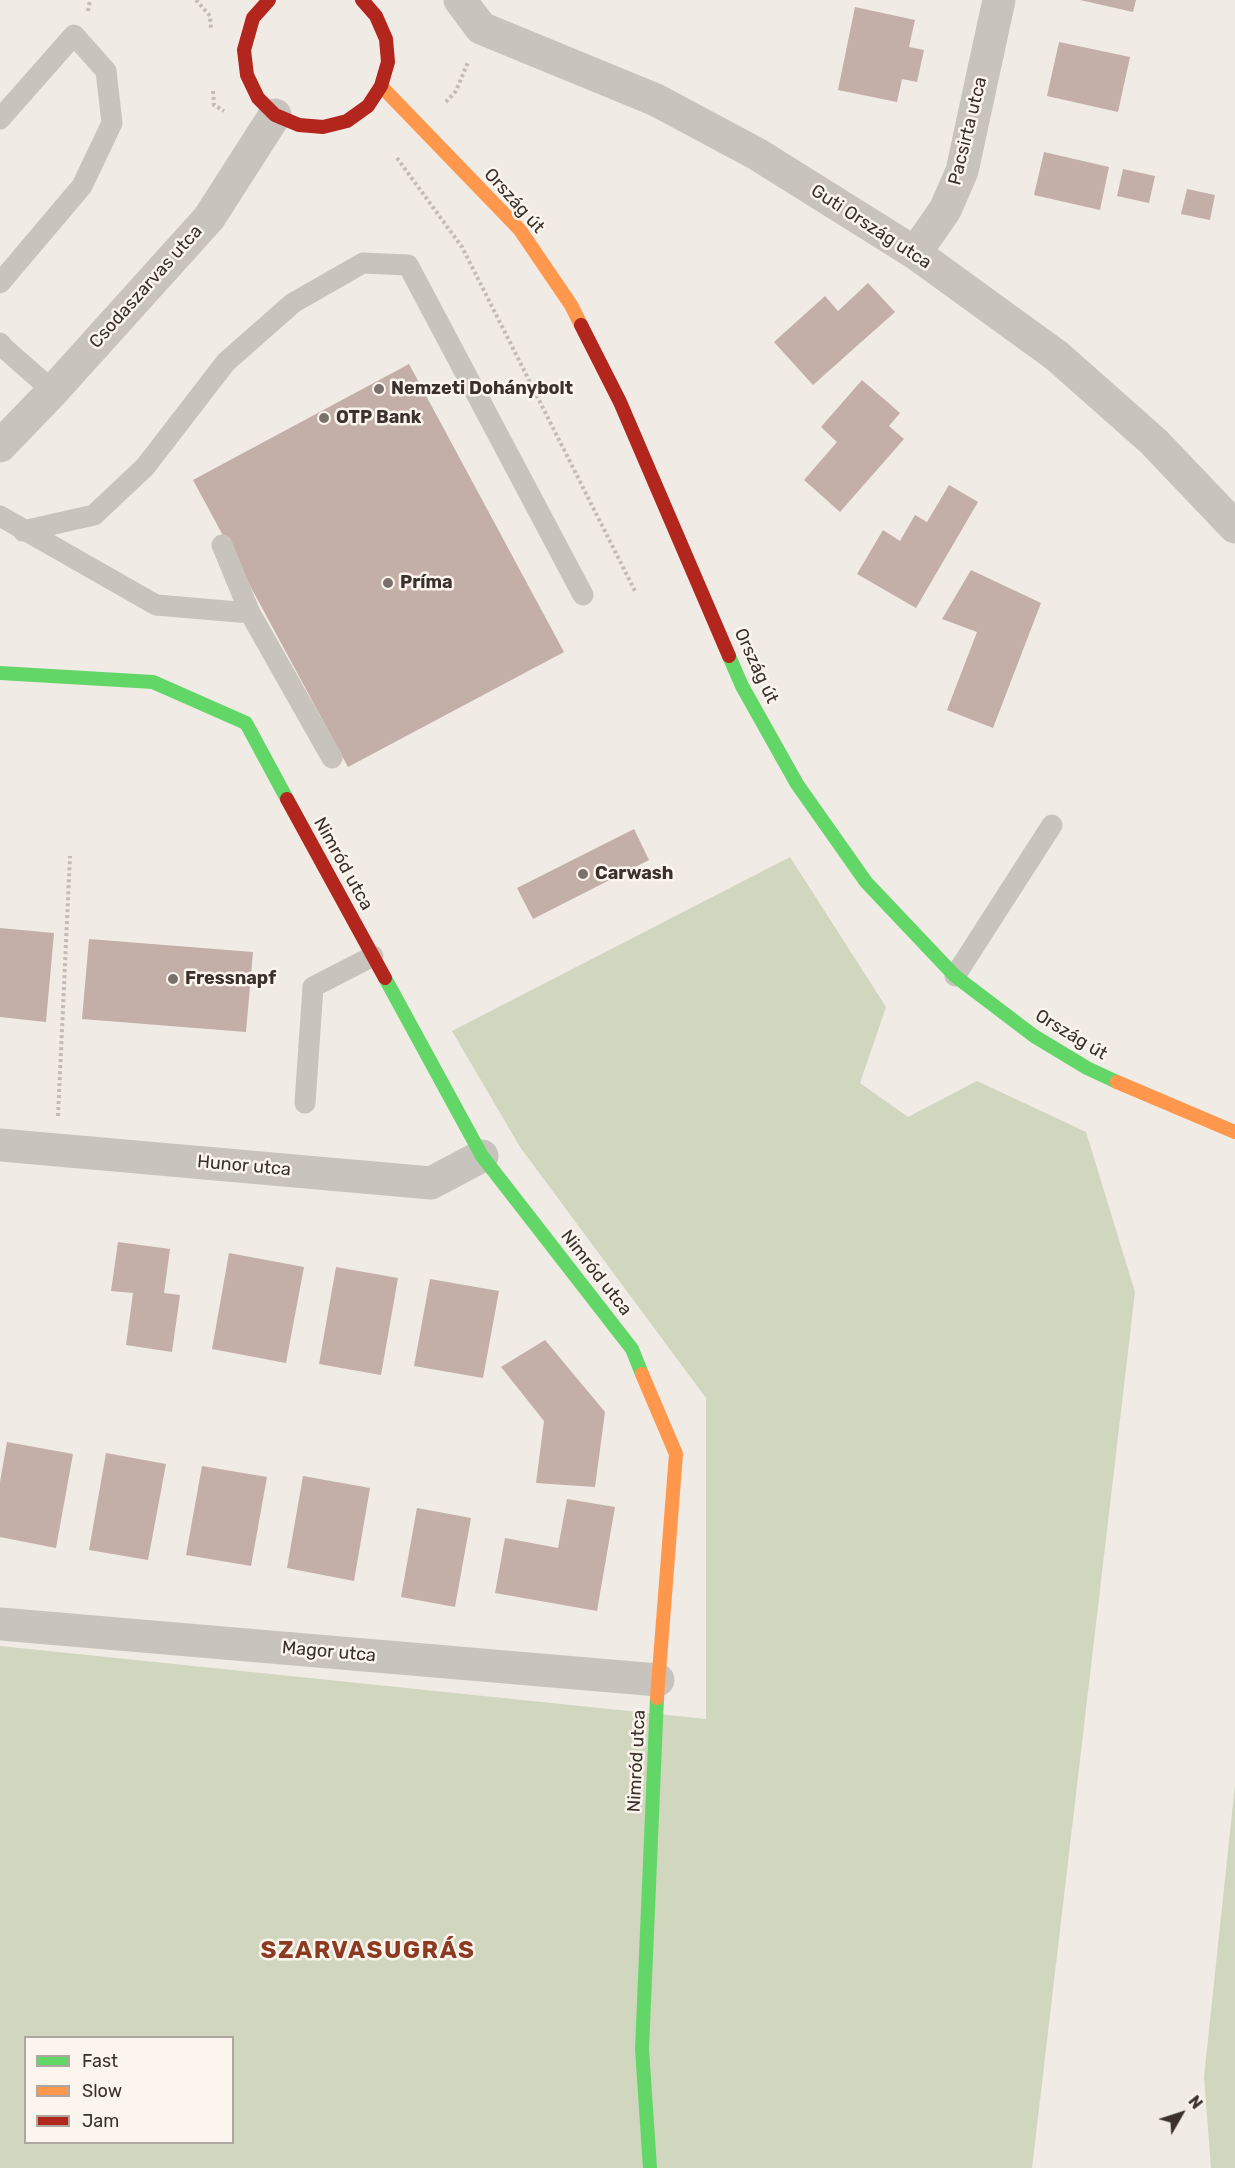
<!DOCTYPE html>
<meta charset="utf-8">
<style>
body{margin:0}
#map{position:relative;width:1235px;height:2168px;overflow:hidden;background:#f0ebe5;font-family:Rubik,sans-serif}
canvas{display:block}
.legend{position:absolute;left:24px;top:2036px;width:210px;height:108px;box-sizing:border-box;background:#fbf5ee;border:2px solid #aea6a0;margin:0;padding:8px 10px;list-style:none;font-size:18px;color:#3b302b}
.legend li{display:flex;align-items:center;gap:12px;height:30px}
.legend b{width:30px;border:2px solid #aea6a0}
.north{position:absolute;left:1151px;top:2084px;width:60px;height:60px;-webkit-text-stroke:4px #fbf5ee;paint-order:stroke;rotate:51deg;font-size:16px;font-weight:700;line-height:24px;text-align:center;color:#3b302b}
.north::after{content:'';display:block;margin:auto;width:21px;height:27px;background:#3b302b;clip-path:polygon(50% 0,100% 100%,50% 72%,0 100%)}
</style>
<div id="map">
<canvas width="1235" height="2168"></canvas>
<ul class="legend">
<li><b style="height:8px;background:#63d668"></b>Fast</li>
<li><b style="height:8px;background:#ff974d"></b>Slow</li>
<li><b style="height:8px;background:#b3261e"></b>Jam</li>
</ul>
<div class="north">N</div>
</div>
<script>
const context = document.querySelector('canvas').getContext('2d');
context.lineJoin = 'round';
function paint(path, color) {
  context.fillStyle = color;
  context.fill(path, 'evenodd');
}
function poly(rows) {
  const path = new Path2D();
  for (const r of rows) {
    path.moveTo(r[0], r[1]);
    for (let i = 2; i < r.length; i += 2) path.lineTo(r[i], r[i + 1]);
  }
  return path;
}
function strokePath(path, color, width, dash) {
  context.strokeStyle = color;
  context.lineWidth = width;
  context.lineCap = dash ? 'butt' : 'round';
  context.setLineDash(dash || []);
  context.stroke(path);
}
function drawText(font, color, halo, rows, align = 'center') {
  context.font = font + ' Rubik,sans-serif';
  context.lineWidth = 5;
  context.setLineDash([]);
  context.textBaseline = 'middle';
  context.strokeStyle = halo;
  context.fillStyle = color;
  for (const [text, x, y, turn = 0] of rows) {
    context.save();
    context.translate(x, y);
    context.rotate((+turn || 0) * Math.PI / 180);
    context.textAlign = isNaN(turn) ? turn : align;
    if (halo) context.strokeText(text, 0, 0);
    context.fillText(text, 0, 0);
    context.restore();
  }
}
const green = poly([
 [790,857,886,1007,860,1083,908,1117,977,1081,1086,1132,1135,1292,1032,2168,0,2168,0,1646,706,1719,706,1398,520,1147,452,1031],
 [26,2038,232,2038,232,2142,26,2142],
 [1235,1785,1235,2168,1211,2168,1204,2077]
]);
const building = poly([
 [1080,0,1136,0,1133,12],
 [855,7,915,20,909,47,924,50,917,82,902,79,897,102,838,90],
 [1059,42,1130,57,1118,112,1047,96],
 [1044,152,1109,167,1100,210,1034,195],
 [1123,169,1155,176,1149,203,1117,196],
 [1187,189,1215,195,1210,220,1181,214],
 [868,283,895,312,813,385,774,342,825,296,838,311],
 [409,364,564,652,348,767,193,480],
 [862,380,900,413,889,426,904,439,840,512,804,480,837,442,821,427],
 [949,485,978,502,916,608,857,574,883,530,900,541,915,515,927,522],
 [971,570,1041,603,993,728,947,710,977,632,942,619],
 [634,829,649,860,533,919,517,888],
 [0,928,54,933,46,1022,0,1017],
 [89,939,253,952,246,1032,82,1019],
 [118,1242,170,1249,164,1293,180,1295,172,1352,126,1345,133,1293,111,1291],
 [229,1253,304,1267,286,1363,212,1349],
 [336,1267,398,1278,381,1375,319,1364],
 [430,1279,499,1291,483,1378,414,1366],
 [545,1340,605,1412,595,1487,536,1483,544,1421,501,1367],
 [7,1442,73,1454,56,1548,0,1537,0,1482],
 [106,1453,166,1464,148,1560,89,1550],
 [202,1466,267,1477,251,1566,186,1555],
 [303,1476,370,1488,354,1581,287,1568],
 [567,1499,615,1507,597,1611,495,1593,505,1538,558,1548],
 [417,1508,471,1518,455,1607,401,1597]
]);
const path = poly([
 [196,0,210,16,211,29],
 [88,11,90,0],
 [213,91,214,105,224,111],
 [446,102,456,91,468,62],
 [397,158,462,247,636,593],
 [58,1116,70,856]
]);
const lane = poly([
 [0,119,74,35,106,71,112,123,82,186,0,283],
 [0,343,5,349,53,391],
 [0,516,156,605,250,613,332,758],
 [23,531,94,515,145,467,226,362,293,303,363,263,408,265,583,595],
 [222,545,250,613],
 [955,976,1052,825],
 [305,1103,313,987,373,956]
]);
const street = poly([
 [460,0,481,28,656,100,757,154,915,253,1057,356,1154,442,1235,527],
 [915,253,945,210,962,171,999,0],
 [0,446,53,391,209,218,275,115],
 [0,1145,431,1183,482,1156],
 [0,1624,658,1680]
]);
const fast = poly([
 [729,656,742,686,797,784,866,882,955,976,1034,1036,1087,1068,1117,1082],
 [0,673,153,682,246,723,287,799],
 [385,978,482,1156,632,1349,642,1374],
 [650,2168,642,2049,657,1698]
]);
const slow = poly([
 [381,86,520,230,571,305,581,325],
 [1117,1082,1235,1132],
 [642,1374,676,1454,657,1698]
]);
const jam = poly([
 [269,0,253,18,244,50,247,75,258,98,275,115,299,125,323,127,347,121,368,106,381,86,388,62,386,39,376,16,362,0],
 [581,325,620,402,729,656],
 [287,799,385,978]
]);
const markers = [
 [379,389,6,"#7a716c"],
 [324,418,6,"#7a716c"],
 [388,583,6,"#7a716c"],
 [583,874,6,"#7a716c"],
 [173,979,6,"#7a716c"]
];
const streetNames = [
 ["Pacsirta utca",968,131,-76],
 ["Ország út",514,201,48],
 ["Guti Ország utca",871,227,33],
 ["Csodaszarvas utca",146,287,-48],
 ["Ország út",756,666,65],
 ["Nimród utca",343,864,61],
 ["Ország út",1071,1035,31],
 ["Hunor utca",244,1166,5],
 ["Nimród utca",596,1273,52],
 ["Magor utca",329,1652,5],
 ["Nimród utca",637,1761,-87]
];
const poiNames = [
 ["Nemzeti Dohánybolt",391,389],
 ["OTP Bank",336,418],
 ["Príma",400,583],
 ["Carwash",595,874],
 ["Fressnapf",185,979]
];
const districtNames = [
 ["SZARVASUGRÁS",368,1951]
];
paint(green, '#d1d6bf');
paint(building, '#c3afa7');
strokePath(path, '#c2bbb6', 4, [3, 3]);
strokePath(lane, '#c9c3be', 21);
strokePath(street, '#c9c3be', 33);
strokePath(fast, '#63d668', 14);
strokePath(slow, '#ff974d', 14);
strokePath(jam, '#b3261e', 14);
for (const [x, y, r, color] of markers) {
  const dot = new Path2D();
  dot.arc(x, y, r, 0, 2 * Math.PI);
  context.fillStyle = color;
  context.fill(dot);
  strokePath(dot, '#fbf5ee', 2);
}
drawText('18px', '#3b302b', '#fbf5ee', streetNames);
drawText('bold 18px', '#3b302b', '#fbf5ee', poiNames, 'left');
context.letterSpacing = '1.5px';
drawText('bold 24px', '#8c3b22', '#fbf5ee', districtNames);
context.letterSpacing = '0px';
</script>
